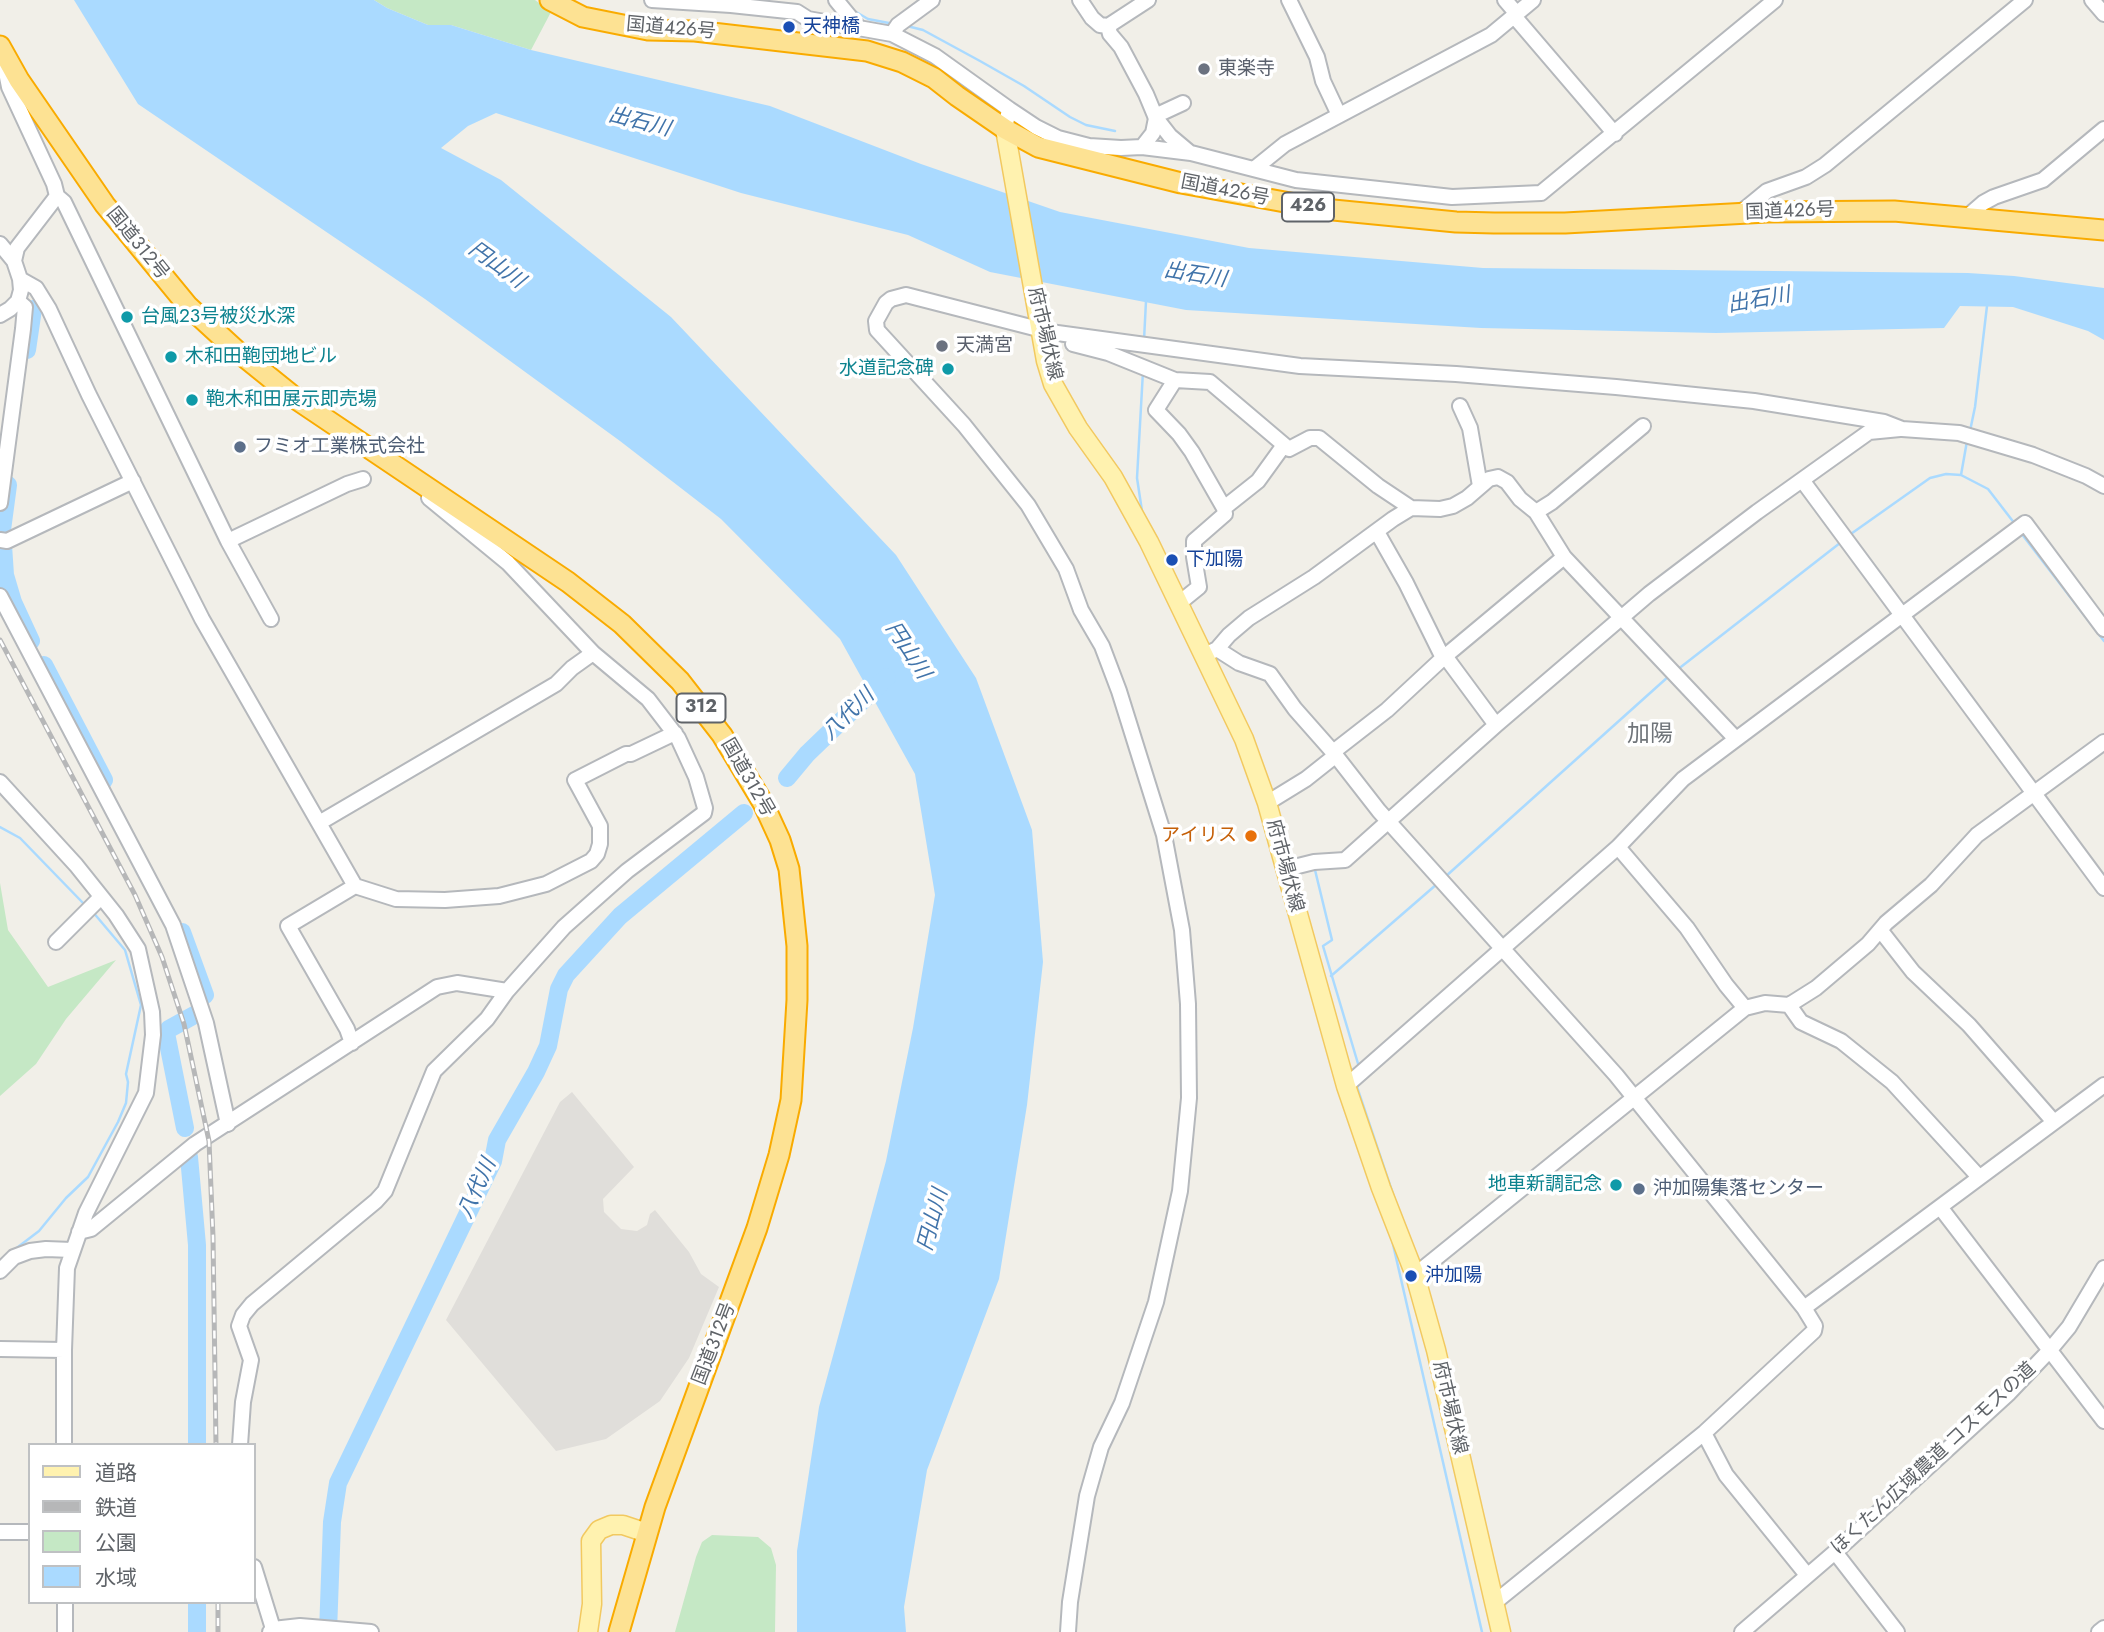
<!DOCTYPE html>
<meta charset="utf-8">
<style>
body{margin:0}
#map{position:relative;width:2104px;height:1632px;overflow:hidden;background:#f1efe8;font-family:Jost,"Noto Sans JP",sans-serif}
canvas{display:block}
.legend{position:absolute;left:28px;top:1443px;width:228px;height:161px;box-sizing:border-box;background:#fff;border:2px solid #bfc1c3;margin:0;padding:9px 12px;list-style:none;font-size:21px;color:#5f6368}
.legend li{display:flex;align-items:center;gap:14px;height:35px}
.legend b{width:35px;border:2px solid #bfc1c3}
</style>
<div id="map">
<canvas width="2104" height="1632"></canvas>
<ul class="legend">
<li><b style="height:9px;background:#fff2af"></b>道路</li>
<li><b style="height:9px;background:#b6b7b8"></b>鉄道</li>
<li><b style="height:19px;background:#c5e8c5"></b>公園</li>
<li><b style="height:19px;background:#aadaff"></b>水域</li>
</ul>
</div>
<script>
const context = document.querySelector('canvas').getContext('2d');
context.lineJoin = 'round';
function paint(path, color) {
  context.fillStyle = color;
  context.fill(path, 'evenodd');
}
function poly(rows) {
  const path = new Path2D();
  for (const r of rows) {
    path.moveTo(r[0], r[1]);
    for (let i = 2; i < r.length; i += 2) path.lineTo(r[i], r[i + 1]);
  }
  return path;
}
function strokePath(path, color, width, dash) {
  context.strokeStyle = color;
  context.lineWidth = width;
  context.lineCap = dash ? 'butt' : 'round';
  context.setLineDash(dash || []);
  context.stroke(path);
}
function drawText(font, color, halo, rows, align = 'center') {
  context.font = font + ' Jost,"Noto Sans JP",sans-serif';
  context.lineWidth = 7;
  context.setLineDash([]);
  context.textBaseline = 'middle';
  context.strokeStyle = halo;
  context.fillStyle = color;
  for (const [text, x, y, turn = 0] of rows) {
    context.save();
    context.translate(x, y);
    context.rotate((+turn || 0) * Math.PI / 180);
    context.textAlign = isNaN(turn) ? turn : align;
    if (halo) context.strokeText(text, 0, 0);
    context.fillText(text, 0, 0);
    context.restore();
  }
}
const industrial = poly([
 [572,1092,634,1167,603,1199,604,1212,621,1229,637,1231,647,1225,650,1214,655,1210,689,1252,701,1274,719,1287,689,1358,660,1401,606,1439,556,1451,446,1320,560,1102]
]);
const green = poly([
 [374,0,535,0,551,12,531,50,451,25,428,25,387,8],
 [0,883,8,930,48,987,116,960,66,1019,36,1064,0,1096],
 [712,1535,758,1537,771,1548,776,1565,775,1632,675,1632,696,1557,702,1542]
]);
const water = poly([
 [74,0,374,0,387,8,428,25,451,25,531,50,770,106,921,164,1060,212,1249,248,1483,268,1968,273,2014,276,2104,288,2104,340,2088,331,2013,307,1960,306,1944,328,1716,333,1481,328,1186,310,990,272,908,235,741,193,496,113,468,126,441,148,501,180,671,317,896,555,976,678,1032,830,1043,962,1027,1105,999,1279,927,1470,904,1607,906,1632,797,1632,797,1551,819,1407,886,1161,913,1028,935,895,915,774,840,639,721,519,620,441,425,299,138,104]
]);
const stream = poly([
 [851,9,868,19,894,24],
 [907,26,923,30,980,61,1024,86,1070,117,1086,125,1115,131],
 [1144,340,1146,301],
 [1970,431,1975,407,1987,306],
 [1967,441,1961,475,1988,489,2015,524],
 [1142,511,1137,478,1143,371],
 [2021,533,2104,641],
 [1848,536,1930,478,1946,474,1961,475],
 [1677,670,1840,543],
 [0,827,20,838,84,904],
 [1310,868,1315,870,1332,940,1323,946,1359,1067],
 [1445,877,1669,676],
 [1331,976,1437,884],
 [1356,1084,1396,1203],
 [1392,1240,1482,1632],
 [14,1250,39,1231,66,1198,88,1177,118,1122,126,1103,128,1082,126,1074,141,1005,125,950,92,911]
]);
const river = poly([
 [27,350,33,309],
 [8,485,2,530,5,575,13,602,31,641],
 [44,665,104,780],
 [787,778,807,754,887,677],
 [182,932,205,995],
 [185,1128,166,1033,169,1029,198,1013],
 [189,1157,197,1245,197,1445],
 [197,1602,197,1632],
 [328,1632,332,1522,338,1483,493,1161,497,1140,536,1072,548,1046,559,989,566,975,620,916,744,813]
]);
const minor = poly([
 [652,0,731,5,797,12,808,19,892,34,935,56,1009,109],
 [836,0,859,28],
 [1080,0,1092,18,1100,25,1108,26,1110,34,1121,47,1146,94,1156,118,1153,133,1142,147],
 [1289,0,1317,57,1323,81,1339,115],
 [1505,0,1517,14],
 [2092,0,2104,14],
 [1514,16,1615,134],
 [1108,26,1148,0],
 [892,34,898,25,932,0],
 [9,61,5,67,9,87,54,184,57,196,64,202,228,541,271,619],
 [1155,116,1183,103],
 [1156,118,1170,136,1189,152],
 [1005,129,1009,109,1036,127,1058,138,1089,146,1121,148,1142,147,1191,153,1296,180,1452,197,1541,193,1775,0],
 [1254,169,1285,144,1491,35,1533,0],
 [1739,214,1767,191,1806,177,1825,165,2025,0],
 [1968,216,1983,203,1994,197,2043,180,2104,129],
 [0,244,14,261,20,279,21,290,18,301,10,309,0,315],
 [14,261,17,248,57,196],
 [20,279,36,288,49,309,89,395,202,619,355,886,288,926,347,1029,352,1043],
 [1073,344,1108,353,1175,380,1210,382,1289,449,1310,438,1319,438,1378,486,1411,508],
 [1175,380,1156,410,1179,434,1192,452,1224,508],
 [1460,406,1470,428,1480,486],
 [1802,480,2104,888],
 [0,503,23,329,25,307,18,301],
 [1536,512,1552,502,1643,426],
 [1377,532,1406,583,1443,658],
 [0,540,7,541,133,481],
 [228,541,347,484,363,479],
 [0,596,173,925,206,1023,228,1124],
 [1178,604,1199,587,1194,557,1194,541,1225,514,1224,508,1258,481,1284,445],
 [1217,649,1239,663,1270,674,1295,709,1333,752,1379,811,1616,1075,1804,1308,1815,1326,1814,1331,1704,1433,1494,1603],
 [1211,652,1217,649,1229,635,1249,618,1314,577,1393,519,1411,508,1440,509,1453,506,1467,498,1489,479,1498,477,1507,482,1520,499,1536,512,1564,557,1735,738],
 [1445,656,1496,725],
 [1333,752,1387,710,1443,658,1564,557],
 [0,782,76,865,116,915,138,949,152,1012,153,1035,146,1093,86,1213,67,1268,64,1350,64,1445],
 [1267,803,1306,779,1335,756],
 [319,823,556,684,572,668,593,653],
 [1618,847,1687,928,1726,985,1745,1008],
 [1286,869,1314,862,1345,860,1496,725,1649,594,1757,512,1869,432,1900,429],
 [355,886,396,899,445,900,499,896,546,884,591,861,597,854,600,844,600,826,575,780,626,754,631,754,675,733],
 [1881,931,1913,972,1969,1025,2054,1122],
 [56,942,101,897],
 [1789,1005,1801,1022,1841,1041,1892,1082,1979,1177],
 [1346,1086,1618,847,1683,779,2025,523,2104,629],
 [1940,1207,2104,1421],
 [79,1232,91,1229,195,1144,437,987,457,983,507,991],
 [0,1271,14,1257,30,1251,46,1249,72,1250],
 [1415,1275,1745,1008,1765,1003,1789,1005,1816,988,1868,944,1886,923,1931,885,1977,835,2104,742],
 [1804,1308,2104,1085],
 [0,1349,64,1350],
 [1704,1433,1726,1475,1807,1575],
 [240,1445,243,1402,251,1360,239,1326,243,1315,252,1304,376,1201,385,1191,434,1071,487,1019,507,991,564,927,627,871,704,813,705,808,696,777,678,738,648,699,593,653,508,563,429,498],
 [0,1532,30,1532],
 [1835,1552,1897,1632],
 [254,1567,274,1632],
 [65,1602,65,1632],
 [270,1632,273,1629,300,1626,371,1632],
 [1068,1632,1070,1602,1087,1496,1101,1447,1122,1403,1156,1302,1180,1191,1189,1098,1188,1004,1182,930,1164,835,1119,691,1102,646,1081,610,1066,569,1028,505,964,425,877,330,876,321,886,303,891,299,906,295,1050,332,1300,366,1456,374,1616,387,1754,401,1884,422,1902,429,1959,433,2033,455,2086,476,2104,486],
 [1742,1632,1835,1552,2009,1393,2049,1351,2069,1327,2104,1268],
 [2099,1632,2104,1628]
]);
const major = poly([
 [1005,129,1046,361,1053,384,1078,428,1113,477,1149,542,1244,739,1267,803,1346,1086,1381,1188,1415,1275,1436,1350,1501,1632],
 [588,1632,592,1604,591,1541,599,1530,611,1525,623,1525,647,1533]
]);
const highway = poly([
 [550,0,583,17,648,30,695,31,867,51,902,62,934,78,957,96,1005,129,1038,147,1181,183,1323,209,1456,222,1494,223,1565,223,1767,212,1894,211,2104,230],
 [0,46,19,80,105,205,188,306,237,351,299,401,568,582,622,624,680,681,722,735,763,803,780,840,789,869,797,946,797,1000,791,1100,779,1155,757,1228,655,1507,619,1632]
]);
const rail = poly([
 [0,640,135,895,162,957,184,1024,209,1141,213,1237,216,1445],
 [218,1602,218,1632]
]);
const markers = [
 [789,27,7,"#1a4fb4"],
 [1204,69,7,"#6b7280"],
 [127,317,7,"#0f9aa8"],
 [942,346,7,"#6b7280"],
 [171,357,7,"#0f9aa8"],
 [948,369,7,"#0f9aa8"],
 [192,400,7,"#0f9aa8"],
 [240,447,7,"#5c6f8a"],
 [1172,560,7,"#1a4fb4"],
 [1251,836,7,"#e8710a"],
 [1616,1185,7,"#0f9aa8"],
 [1639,1189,7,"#5c6f8a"],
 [1411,1276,7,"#1a4fb4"]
];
const shields = [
 [1308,207,52],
 [701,708,49]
];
const shieldNames = [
 ["426",1308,207],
 ["312",701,708]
];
const transitNames = [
 ["天神橋",803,27],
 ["下加陽",1186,560],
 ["沖加陽",1425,1276]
];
const streetNames = [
 ["国道426号",671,29,5],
 ["国道426号",1225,191,11],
 ["国道426号",1790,212,-2],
 ["国道312号",137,244,51],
 ["府市場伏線",1044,334,77],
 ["国道312号",747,778,60],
 ["府市場伏線",1284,866,75],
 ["国道312号",715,1344,-69],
 ["府市場伏線",1449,1408,77],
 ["ほくたん広域農道 コスモスの道",1934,1459,-43]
];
const worshipNames = [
 ["東楽寺",1218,69],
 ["天満宮",956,346]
];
const cultureNames = [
 ["台風23号被災水深",141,317],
 ["木和田鞄団地ビル",185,357],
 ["水道記念碑",934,369,"right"],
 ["鞄木和田展示即売場",206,400],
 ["地車新調記念",1602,1185,"right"]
];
const serviceNames = [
 ["フミオ工業株式会社",254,447],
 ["沖加陽集落センター",1653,1189]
];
const foodNames = [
 ["アイリス",1237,836]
];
const waterNames = [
 ["出石川",639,123,14],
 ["円山川",496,266,36],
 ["出石川",1195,276,9],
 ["出石川",1759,301,-10],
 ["円山川",907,651,57],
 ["八代川",849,715,-45],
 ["八代川",478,1189,-66],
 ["円山川",934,1220,-75]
];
const quarterNames = [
 ["加陽",1650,735]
];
paint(industrial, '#e0deda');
paint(green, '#c5e8c5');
paint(water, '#aadaff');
strokePath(stream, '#aadaff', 2.5);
strokePath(river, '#aadaff', 18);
strokePath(minor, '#b5b8bc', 18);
strokePath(major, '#f2c960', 21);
strokePath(highway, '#f9ab00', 23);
strokePath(minor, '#fff', 14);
strokePath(major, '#fff2af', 18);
strokePath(highway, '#fde293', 19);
strokePath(rail, '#b6b7b8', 5);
strokePath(rail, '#fff', 2.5, [8]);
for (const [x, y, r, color] of markers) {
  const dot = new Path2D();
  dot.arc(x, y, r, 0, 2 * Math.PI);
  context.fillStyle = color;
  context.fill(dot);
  strokePath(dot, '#fff', 2.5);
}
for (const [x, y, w] of shields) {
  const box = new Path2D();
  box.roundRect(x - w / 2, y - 14.5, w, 29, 5);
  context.fillStyle = '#fff';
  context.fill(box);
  strokePath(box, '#5f6368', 2);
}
drawText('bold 18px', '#5f6368', null, shieldNames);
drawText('19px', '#164399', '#fff', transitNames, 'left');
drawText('19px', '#5f6368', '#fff', streetNames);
drawText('19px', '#5b616d', '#fff', worshipNames, 'left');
drawText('19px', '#0d838f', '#fff', cultureNames, 'left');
drawText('19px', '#4e5e75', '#fff', serviceNames, 'left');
drawText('19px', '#c56008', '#fff', foodNames, 'right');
drawText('italic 21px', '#4174aa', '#fff', waterNames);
drawText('23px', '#70757a', '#fff', quarterNames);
</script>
